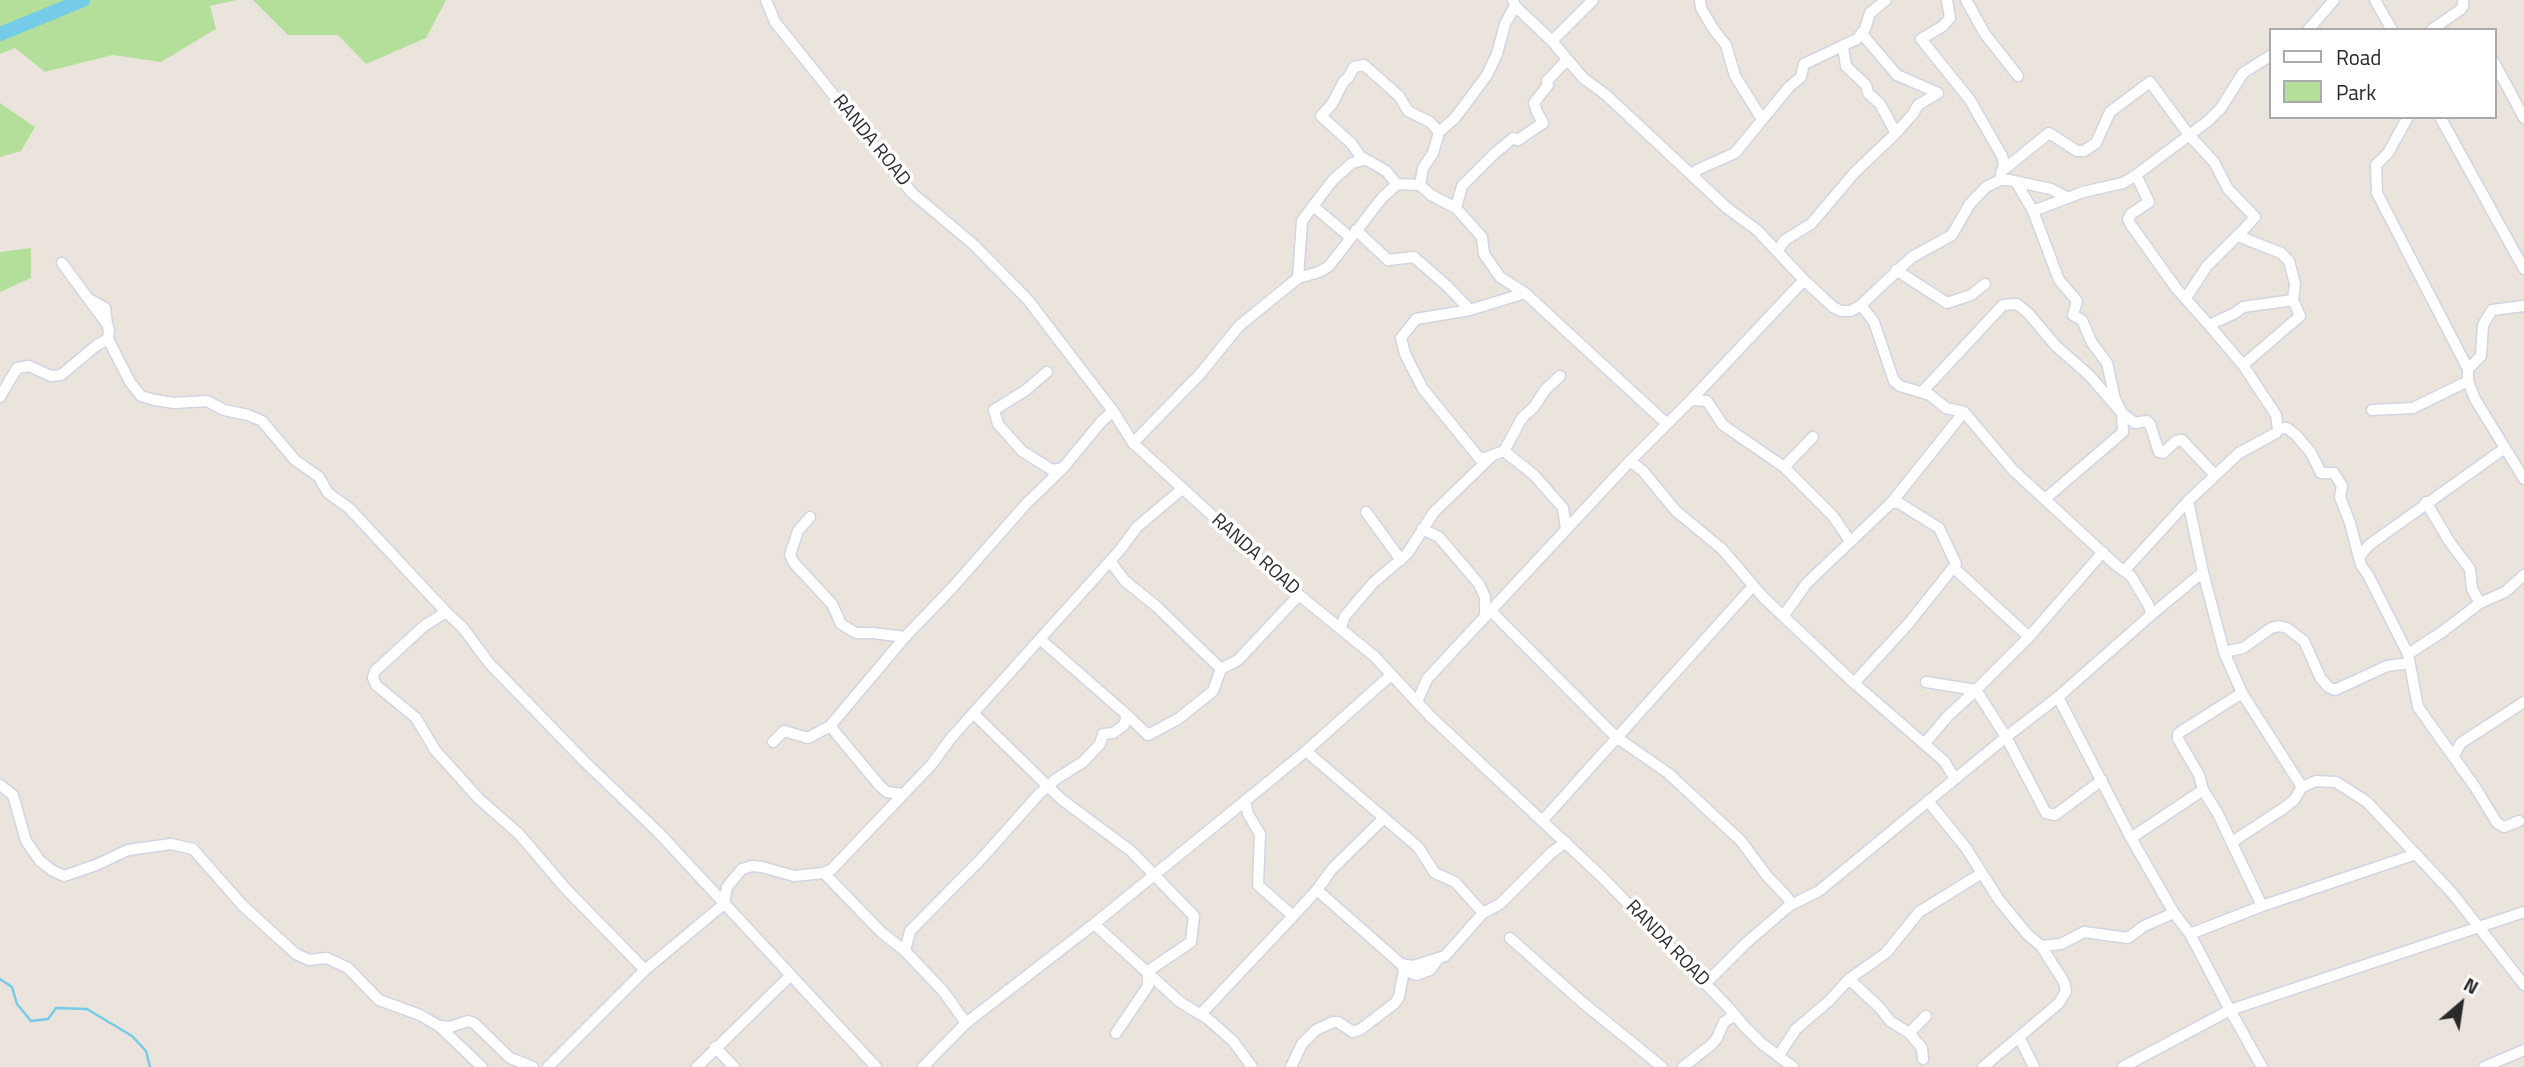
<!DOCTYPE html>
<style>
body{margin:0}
#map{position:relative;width:2524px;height:1067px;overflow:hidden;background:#ebe4dc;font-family:"Titillium Web",sans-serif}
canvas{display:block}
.legend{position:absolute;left:2269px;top:28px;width:228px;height:91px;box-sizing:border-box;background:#fff;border:2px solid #aaa;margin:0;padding:9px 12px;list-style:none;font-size:21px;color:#2a2a2a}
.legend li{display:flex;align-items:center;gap:14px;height:35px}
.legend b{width:35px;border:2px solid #aaa}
.north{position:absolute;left:2426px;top:969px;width:70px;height:70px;-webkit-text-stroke:5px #fff;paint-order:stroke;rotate:29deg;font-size:19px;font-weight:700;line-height:28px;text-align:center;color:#2a2a2a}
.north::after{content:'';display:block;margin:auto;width:24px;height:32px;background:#2a2a2a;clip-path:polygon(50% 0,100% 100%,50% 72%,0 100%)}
</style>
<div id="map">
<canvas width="2524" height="1067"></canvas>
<ul class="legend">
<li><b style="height:9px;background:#fff"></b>Road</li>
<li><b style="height:19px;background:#b3df9b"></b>Park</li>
</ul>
<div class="north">N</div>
</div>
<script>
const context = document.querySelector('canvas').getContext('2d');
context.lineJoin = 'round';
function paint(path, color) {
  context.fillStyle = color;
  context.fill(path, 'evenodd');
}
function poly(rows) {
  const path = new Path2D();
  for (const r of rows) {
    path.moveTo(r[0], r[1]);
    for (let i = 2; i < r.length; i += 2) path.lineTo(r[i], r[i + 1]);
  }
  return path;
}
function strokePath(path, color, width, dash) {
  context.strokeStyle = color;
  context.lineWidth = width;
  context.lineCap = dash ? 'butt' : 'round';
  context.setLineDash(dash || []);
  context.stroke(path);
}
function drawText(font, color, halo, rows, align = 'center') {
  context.font = font + ' "Titillium Web",sans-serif';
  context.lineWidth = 7;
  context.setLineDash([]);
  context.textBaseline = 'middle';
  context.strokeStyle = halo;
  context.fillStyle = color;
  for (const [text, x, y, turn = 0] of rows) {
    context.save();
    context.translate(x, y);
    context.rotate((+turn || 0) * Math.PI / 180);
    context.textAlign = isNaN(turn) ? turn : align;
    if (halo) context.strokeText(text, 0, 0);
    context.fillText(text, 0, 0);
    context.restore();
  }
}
const green = poly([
 [0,0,236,0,210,6,216,29,161,62,113,55,45,72,15,48,0,54],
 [253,0,446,0,426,38,366,64,338,35,288,35],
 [0,103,35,127,21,151,0,157],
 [31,248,31,278,0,292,0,252]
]);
const stream = poly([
 [0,979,12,987,17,1004,31,1021,48,1019,56,1008,87,1009,132,1036,146,1051,150,1067]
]);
const river = poly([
 [0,34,83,0]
]);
const minor = poly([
 [766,0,775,22,912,193,973,244,1028,300,1113,411,1133,443,1299,595,1374,656,1430,716,1602,877,1728,1007,1745,1027,1761,1043,1793,1067],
 [1513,0,1515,6,1552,41,1583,78,1605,94,1727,208,1757,230,1804,280,1833,307,1841,311,1851,311,1861,305,1912,257,1952,235,1969,205,1986,187,2000,180,2009,180,2051,189,2068,198],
 [1700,0,1701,8,1714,30,1726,45,1735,76,1762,119],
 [1947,0,1950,18,1943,26,1921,39,1970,100,2002,156,2004,164,2001,174],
 [1966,0,1985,34,2018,76],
 [2375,0,2392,30],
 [2308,30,2334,0],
 [2431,30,2460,10,2463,6,2463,0],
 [1862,34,1897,75,1938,93,1918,105,1913,114,1896,133],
 [1552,41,1593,0],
 [2494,62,2524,118],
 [2408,117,2388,153,2376,165,2377,193,2468,369],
 [2440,117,2524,269],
 [1439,132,1430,122,1408,111,1399,96,1364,65,1354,67,1348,78,1344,81,1332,104,1321,116,1352,144,1360,156,1386,171,1397,184,1420,185,1431,195,1456,208,1482,237,1484,254,1500,277,1525,293,1667,424],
 [2002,171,2049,133,2077,151,2084,151,2096,143,2110,112,2150,82,2189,135,2214,162,2228,189,2255,217,2238,236,2281,253,2289,261,2295,284,2293,300,2243,307,2235,313,2209,325,2243,365,2276,415,2278,429,2276,433,2239,453,2188,501,2203,572,2224,652,2242,693,2302,787],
 [2136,175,2149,202,2131,214,2128,219,2131,225,2176,288,2209,325],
 [1694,177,1697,170,1735,153,1789,87,1801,77,1804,64,1857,39,1865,29,1870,13,1886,0],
 [2016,182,2033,211,2059,280,2077,301,2073,315,2082,320,2092,343,2107,363,2115,399,2122,413,2135,423,2147,421,2150,424,2159,452,2163,453,2176,441,2182,440,2215,475],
 [1420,185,1423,168,1433,153,1439,132,1455,118,1487,75,1497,54,1505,24,1515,6],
 [1313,206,1333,180,1352,163,1364,160],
 [1456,208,1462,186,1494,154,1513,138,1518,140,1543,123,1537,112,1534,103,1548,85,1547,81,1567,60],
 [2033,211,2083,192,2123,183,2136,175,2208,121,2221,108,2243,73,2270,56],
 [1356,230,1388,260,1414,257,1447,286,1470,310],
 [1777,251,1785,240,1811,224,1856,171,1896,133,1880,104,1868,93,1866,85,1846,66,1843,47],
 [62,263,107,324,109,330,108,339,130,382,141,396,155,400,174,403,207,401,224,410,248,415,262,421,295,460,319,477,328,493,349,508,446,612],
 [1896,270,1947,303,1971,295,1985,284],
 [1298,278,1302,221,1313,206,1350,237],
 [2186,298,2207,266,2241,232],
 [91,300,105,308,107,324],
 [1861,305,1874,322,1894,381,1900,386,1930,395,1946,408,1964,412,2013,470,2116,565,2131,576,2149,606,2151,615],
 [2524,306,2492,310,2483,325,2481,356,2468,369,2468,381,2475,399,2524,479],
 [2243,365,2300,316,2293,300],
 [1047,372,1026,390,994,410,998,424,1022,451,1052,470,1063,468],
 [1922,392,2003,305,2017,304,2028,313,2056,346,2089,375,2122,413,2123,432,2045,499],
 [0,397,17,368,29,366,51,376,61,375,97,345,108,339],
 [1691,400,1707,401,1723,425,1784,467,1813,437],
 [2372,410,2413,408,2468,381],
 [2278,429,2287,428,2296,435,2311,453,2321,473,2334,473,2342,486,2340,497,2350,523,2361,565,2368,575,2408,654,2418,707,2475,787,2497,823,2504,827,2519,821],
 [1133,443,1201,373,1239,326,1298,278,1319,272,1329,266,1382,198,1397,184],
 [1504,451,1522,418,1534,407,1545,390,1560,376],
 [1491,456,1480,459,1423,389,1405,354,1401,338,1416,319,1470,310,1525,293],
 [1630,461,1643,471,1676,511,1722,549,1763,597,1854,683,1944,761,1955,779],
 [1784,467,1833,516,1850,541],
 [2426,502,2449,541,2470,569,2472,589,2480,603],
 [1366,512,1401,560],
 [810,517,798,531,790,555,794,563,832,604,841,624,856,633,873,633,905,637],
 [1422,529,1439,537,1479,584,1485,597,1485,617],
 [2359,557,2369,545,2505,448],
 [1110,561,1125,581,1156,606,1221,669,1238,660,1299,595],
 [1954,568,2029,637],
 [2124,571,2188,501],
 [1491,611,1616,737,1668,773,1741,841,1767,876,1787,897,1790,902,1789,906],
 [1784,615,1807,583,1891,503,1964,412],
 [1341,627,1345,616,1373,583,1407,554,1434,512,1493,455,1504,451,1534,475,1563,508,1566,529],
 [1040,639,1127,715],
 [2224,652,2243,648,2271,628,2279,626,2287,628,2304,641,2320,677,2328,687,2335,690,2387,666,2409,663],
 [2408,654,2442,632,2480,603,2505,592,2524,575],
 [1926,682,1976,690,2029,637,2103,552],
 [1854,683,1909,623,1956,564,1939,528,1899,503,1891,503],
 [2242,693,2182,731,2178,734,2178,739,2199,775,2203,790,2218,814,2262,906],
 [2058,697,2131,838,2174,913,2190,934,2230,1010,2524,912],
 [1417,702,1427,679,1630,461,1691,400,1804,280],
 [974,714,1061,799,1131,851,1194,916,1191,942,1148,971,1148,986,1116,1033],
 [830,726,880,786,887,792,902,794],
 [773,742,784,731,808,738,830,726,905,637,953,587,1026,504,1063,468,1101,422,1113,411],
 [1925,743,1948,716,1976,690,2006,737,2046,813,2055,815,2102,780],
 [1306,751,1418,847,1435,873,1455,882,1483,913],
 [2453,757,2461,743,2524,702],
 [0,785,13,795,26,841,40,861,53,871,64,876,96,865,128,850,171,844,193,849,243,906,296,954,309,960,327,958,348,968,379,1000,420,1015,439,1026,450,1027,468,1021,474,1023,510,1058,533,1067],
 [1245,801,1248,814,1260,834,1258,885,1293,916,1317,890,1401,964],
 [1928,801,1966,848,1999,900,2027,934,2041,946,2064,982,2066,991,2059,1003,2019,1037],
 [1543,820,1753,586],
 [2131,838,2203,790],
 [2232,842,2284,808,2294,800,2302,787,2316,781,2336,782,2367,802,2453,894,2524,985],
 [824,873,881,932,905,951,943,991,966,1023],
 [1317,890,1332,869,1384,818],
 [1094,924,1180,1002,1208,1019,1233,1041,1252,1067],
 [2190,934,2262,906,2416,854],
 [1510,938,1582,1002,1662,1067],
 [2041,946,2061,944,2084,932,2128,938,2144,926,2174,913],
 [905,951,910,931,983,857,1039,794,1056,779,1083,762,1100,744,1103,734,1113,733,1124,725,1127,715,1148,735,1178,719,1213,691,1221,669],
 [645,970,724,904,727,887,742,869,752,866,762,867,794,876,824,873,832,869,932,764,951,738,1120,550,1137,527,1181,490],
 [1404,970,1416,975,1430,970,1438,959],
 [1849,979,1880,1008,1890,1021,1909,1033,1926,1016],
 [1705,984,1745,944,1789,906,1819,891,2006,737,2058,697,2151,615,2203,572],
 [1201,1014,1293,916],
 [440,1027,482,1067],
 [1909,1033,1922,1048,1923,1059],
 [715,1047,734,1067],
 [1779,1055,1796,1029,1829,1001,1849,979,1886,953,1919,912,1982,873],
 [548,1067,645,970,566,889,519,834,479,799,435,750,416,718,376,685,373,678,375,671,424,626,446,612,463,628,489,663,585,762,659,833,876,1067],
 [697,1067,790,976],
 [923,1067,966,1023,1094,924,1245,801,1306,751,1391,675],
 [1291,1067,1302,1044,1316,1030,1333,1022,1338,1022,1353,1032,1361,1029,1395,1003,1399,997,1404,970,1401,964,1413,966,1445,956,1483,913,1500,904,1551,853,1566,842],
 [1683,1067,1711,1045,1717,1038,1724,1022,1735,1015],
 [1983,1067,2019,1037,2034,1067],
 [2123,1067,2230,1010,2262,1067],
 [2484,1067,2524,1050]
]);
const streetNames = [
 ["RANDA ROAD",871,141,51],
 ["RANDA ROAD",1255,555,42],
 ["RANDA ROAD",1667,944,46]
];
paint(green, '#b3df9b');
strokePath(stream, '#74cce9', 2.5);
strokePath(river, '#74cce9', 14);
strokePath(minor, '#d1d5e2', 13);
strokePath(minor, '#fff', 10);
drawText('19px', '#2a2a2a', '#fff', streetNames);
</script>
